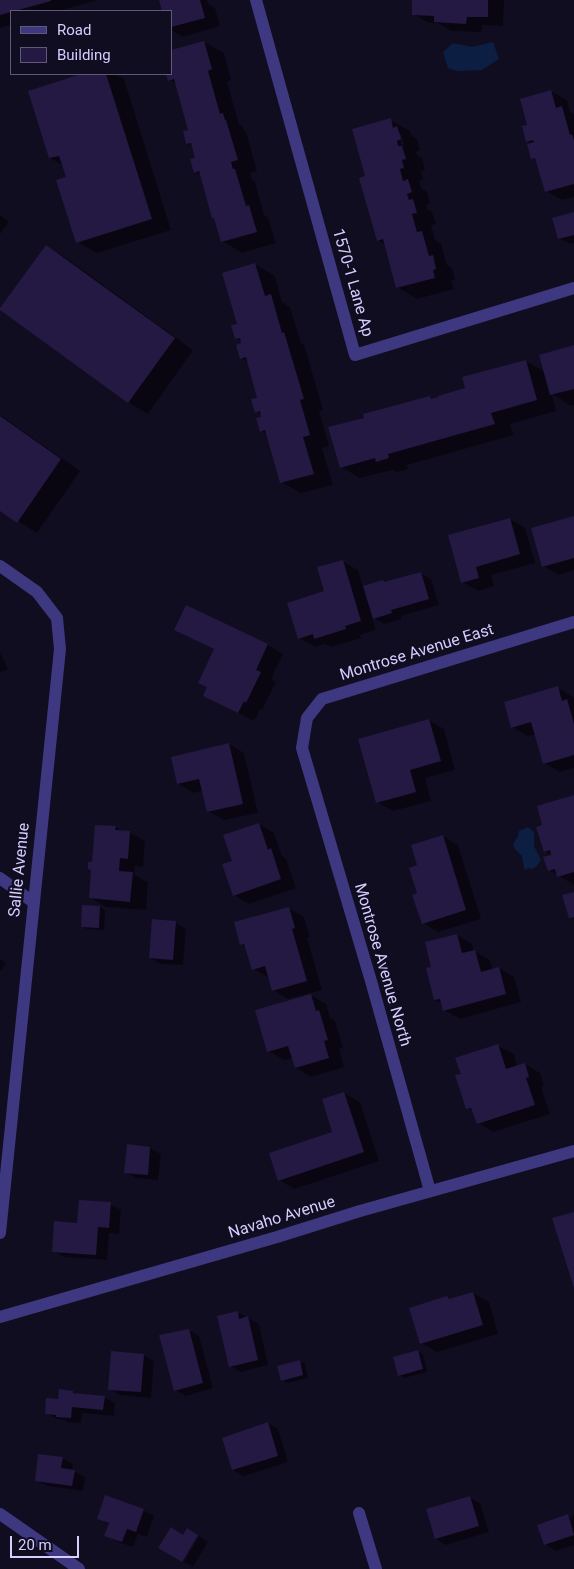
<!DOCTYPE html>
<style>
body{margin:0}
#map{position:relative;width:574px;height:1569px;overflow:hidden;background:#110d21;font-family:Roboto,sans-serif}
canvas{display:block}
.legend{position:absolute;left:10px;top:10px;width:162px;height:65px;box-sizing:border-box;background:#110d21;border:1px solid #5f5a7a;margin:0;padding:6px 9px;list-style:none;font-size:15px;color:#d5ceff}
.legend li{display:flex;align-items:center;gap:10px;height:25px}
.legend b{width:25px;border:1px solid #5f5a7a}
.scale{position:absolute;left:10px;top:1536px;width:69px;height:22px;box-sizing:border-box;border:2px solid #d5ceff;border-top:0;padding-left:6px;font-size:15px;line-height:18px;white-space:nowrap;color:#d5ceff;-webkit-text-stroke:4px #110d21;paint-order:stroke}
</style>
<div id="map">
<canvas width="574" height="1569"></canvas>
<ul class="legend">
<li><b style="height:6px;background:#3e3880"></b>Road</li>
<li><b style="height:14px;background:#231942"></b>Building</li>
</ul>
<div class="scale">20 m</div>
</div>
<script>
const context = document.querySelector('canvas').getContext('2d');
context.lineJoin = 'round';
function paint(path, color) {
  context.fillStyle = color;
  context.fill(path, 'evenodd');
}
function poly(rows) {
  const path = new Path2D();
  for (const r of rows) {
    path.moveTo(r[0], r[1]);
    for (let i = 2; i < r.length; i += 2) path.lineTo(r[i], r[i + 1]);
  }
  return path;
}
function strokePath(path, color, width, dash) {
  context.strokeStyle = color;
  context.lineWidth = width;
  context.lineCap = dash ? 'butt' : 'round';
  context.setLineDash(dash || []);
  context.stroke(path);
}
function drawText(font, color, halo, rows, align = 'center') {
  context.font = font + ' Roboto,sans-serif';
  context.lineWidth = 5;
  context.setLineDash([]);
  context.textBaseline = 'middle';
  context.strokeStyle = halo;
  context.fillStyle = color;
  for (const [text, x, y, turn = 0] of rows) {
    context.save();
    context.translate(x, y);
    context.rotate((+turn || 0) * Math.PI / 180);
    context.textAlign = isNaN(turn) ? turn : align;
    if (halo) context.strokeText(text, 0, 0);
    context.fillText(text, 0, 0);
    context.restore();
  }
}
const water = poly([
 [493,42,499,59,482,70,457,71,448,68,443,52,453,43,472,47],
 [528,827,534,832,534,846,541,860,537,866,532,869,528,868,526,870,524,868,522,856,515,849,513,844,518,836,519,831]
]);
const shadow = poly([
 [0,0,98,0,59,11,11,11,11,25,0,28],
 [160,0,207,0,208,4,215,8,220,26,183,37,171,30,171,11,163,11],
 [413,0,504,0,503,26,482,25,481,32,451,31,438,23,429,23,413,14],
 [204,42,224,53,231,80,227,82,239,124,242,126,244,131,246,132,257,171,250,173,252,180,255,182,264,215,268,218,276,243,242,253,222,241,216,219,213,217,201,175,195,172,197,159,194,147,187,144,190,131,177,84,169,80,168,74,171,74,171,51],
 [85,74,115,74,124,79,171,230,97,253,77,242,67,178,62,165,50,158,29,92],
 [551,91,567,100,570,112,574,114,574,197,562,200,546,191,538,161,532,158,532,144,527,141,529,126],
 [390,120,410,131,412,136,417,139,420,150,416,152,417,155,422,158,425,170,421,171,423,179,419,180,421,188,427,192,430,203,426,205,427,209,432,212,436,224,431,225,435,240,441,244,447,265,452,268,455,280,451,281,454,289,417,299,397,287,385,244,378,240],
 [398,132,400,132,404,145,402,146],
 [574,213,574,243,570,244,559,238],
 [0,215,9,222,0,234],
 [46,246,66,258,193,350,148,414,128,402],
 [255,264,275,276,282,302,290,307,301,343,304,344,323,410,319,411,329,446,322,448,333,485,301,493,281,482,268,435,261,431,263,418,262,415,256,412,259,399,248,362,241,358,242,342,236,338,238,325],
 [574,346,574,405,571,406,552,394,556,411,510,424,514,435,407,465,408,469,397,472,392,470,360,478,341,467,366,418,430,397,435,400,467,389,526,361,545,372],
 [0,415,80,471,37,533,0,510],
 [574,517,574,570,559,575,543,566],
 [510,519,525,528,535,563,491,575,494,586,478,591,462,582],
 [342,561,358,570,363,587,383,582,386,583,420,573,431,579,439,605,401,616,402,619,384,624,372,617,376,630,360,635,361,638,331,647,325,644,315,647,299,638],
 [186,606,268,645,283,654,271,679,276,682,262,710,260,709,254,721,205,696,209,687,215,650,176,629],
 [0,652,8,669,0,673],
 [558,688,573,697,574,699,574,768,560,772,544,763,536,734,528,736,512,727],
 [428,720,444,729,455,770,425,778,431,801,393,811,377,802],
 [229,744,244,753,258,813,224,820,208,811,203,790,194,793,178,784],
 [574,796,574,885,549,870,552,856,545,851,544,826],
 [259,824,274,833,282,856,286,859,296,888,249,904,234,895,234,862],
 [116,827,123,832,129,832,145,841,143,867,135,866,134,875,148,882,146,910,106,907,91,898,93,864],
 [443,836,458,845,481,919,438,932,423,923,418,894,419,866],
 [83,907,100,907,105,910,104,930,87,929,82,926],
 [288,908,304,917,310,937,307,938,322,990,288,999,273,990,270,978,253,969,246,947,241,944],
 [175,922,186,929,183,965,161,964,150,958],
 [457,935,472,944,474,951,490,960,493,970,499,968,514,977,521,1002,460,1019,444,1010,443,1004,435,1000,433,968],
 [0,959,6,963,0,972],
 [311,995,326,1004,330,1018,335,1021,343,1048,339,1049,344,1067,311,1077,296,1068,293,1058,284,1060,268,1051],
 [498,1046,514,1054,517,1067,525,1064,540,1073,544,1086,541,1087,550,1114,493,1132,478,1123,474,1112,467,1108,462,1075],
 [344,1093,360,1102,379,1161,294,1189,279,1180,334,1132],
 [128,1145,150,1148,161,1154,158,1180,136,1178,125,1172],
 [110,1204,121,1210,119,1234,109,1233,107,1260,64,1257,53,1251,78,1224],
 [473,1293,489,1302,498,1334,437,1352,421,1343,447,1298,451,1300],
 [237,1312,259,1324,268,1365,241,1372,230,1366],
 [188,1330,199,1336,213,1388,186,1396,175,1390],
 [417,1351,423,1354,427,1372,404,1378,399,1375],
 [143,1355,154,1361,151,1398,120,1395,109,1389],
 [300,1361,305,1364,308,1378,287,1383,282,1380],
 [73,1392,78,1395,104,1397,115,1403,114,1416,82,1413,81,1423,68,1422,64,1420,57,1419,46,1413,59,1401],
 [268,1423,278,1429,288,1462,244,1476,233,1470,223,1439],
 [62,1458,73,1464,72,1470,85,1477,83,1491,47,1486,36,1480],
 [469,1497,480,1503,489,1532,446,1545,436,1539],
 [143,1510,154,1516,147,1537,138,1534,133,1547,116,1541,106,1535,110,1525,98,1518],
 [574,1514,574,1545,556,1551,545,1544,568,1516,573,1519,572,1515],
 [199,1536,208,1542,193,1567,184,1562]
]);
const building = poly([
 [0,0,51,0,51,1,0,15],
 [159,0,200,0,205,18,171,27,171,11,162,11],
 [412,0,488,0,488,17,467,17,466,24,434,22,434,16,412,15],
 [204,41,212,69,208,71,220,114,223,113,225,120,226,120,238,160,231,162,233,169,235,169,246,206,249,205,257,232,221,242,214,218,212,218,199,171,194,173,190,159,195,158,191,143,186,144,183,131,188,130,174,79,168,81,166,74,171,74,171,50],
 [81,74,106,74,152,219,76,243,56,180,66,177,59,156,49,158,28,91],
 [551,90,556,108,562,106,570,135,572,134,574,140,574,184,545,192,535,158,531,159,527,144,534,142,533,140,526,142,522,126,527,125,520,99],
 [391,118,393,128,397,126,401,139,397,141,398,146,402,146,406,159,402,160,404,168,400,169,403,181,408,179,412,192,407,194,409,200,413,199,417,213,412,214,417,232,422,231,429,256,433,255,436,269,433,270,435,278,396,288,383,239,377,241,359,178,365,176,352,129],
 [574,212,574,235,558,239,552,218],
 [46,245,175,338,128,403,0,310,0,308],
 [255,263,265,296,271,294,282,333,284,332,304,399,300,400,310,435,303,437,314,474,280,483,265,430,260,432,256,418,261,417,260,411,255,413,251,399,257,398,246,357,240,359,236,345,241,343,240,338,235,339,231,325,237,324,222,273],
 [574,345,574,389,550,395,539,355],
 [526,360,537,400,491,413,495,424,388,454,389,458,376,462,375,458,340,468,328,427,364,418,363,414,430,396,431,399,438,397,438,396,465,388,462,377],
 [0,416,61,459,17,523,0,511],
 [574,516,574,558,542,567,531,528],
 [510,518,520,554,476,567,479,578,461,583,448,535],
 [343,560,361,621,345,626,346,629,314,639,313,634,298,639,287,603,324,591,317,567],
 [421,572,429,599,391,610,392,613,373,619,363,586,383,580,384,582],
 [186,605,268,644,256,670,261,672,246,703,244,701,238,713,203,696,207,687,198,683,214,649,174,630],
 [558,686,562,701,567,699,574,724,574,755,543,764,531,722,511,728,504,702],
 [429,719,441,761,410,770,416,792,376,803,358,739],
 [229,743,243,804,207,812,199,779,177,784,171,757],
 [574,795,574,872,557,877,555,869,548,871,543,857,551,855,550,850,544,852,536,827,542,825,537,806],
 [259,823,268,850,271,848,281,879,233,896,222,864,232,861,223,835],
 [95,825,116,826,115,830,130,831,128,859,120,858,119,871,133,872,130,902,89,898,91,870,88,869,88,862,92,862],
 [443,835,466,910,422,924,412,895,417,893,409,868,417,865,411,845],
 [574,892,574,917,569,918,562,895],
 [82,905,100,906,99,928,81,927],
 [289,907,295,928,292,929,307,981,272,991,265,966,252,970,244,944,240,945,234,922],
 [152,919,176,921,173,960,149,958],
 [457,934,462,953,475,950,481,972,499,967,506,994,443,1011,440,999,434,1000,426,968,431,967,425,942],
 [311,994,316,1011,319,1010,328,1040,324,1041,329,1058,295,1068,288,1046,267,1052,255,1010],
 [498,1044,506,1069,525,1063,529,1077,526,1078,535,1105,477,1124,471,1108,466,1109,455,1075,461,1074,455,1058],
 [344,1092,364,1152,278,1181,269,1153,332,1132,322,1099],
 [127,1144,150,1147,148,1175,124,1173],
 [79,1200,111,1202,109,1228,98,1227,96,1255,52,1252,54,1221,77,1223],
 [574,1212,574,1288,552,1218],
 [473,1292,483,1325,420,1344,409,1308,447,1296,449,1299],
 [238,1311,239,1319,248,1316,258,1360,229,1367,217,1316],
 [189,1329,203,1383,174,1391,159,1335],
 [418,1350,423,1369,398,1376,393,1357],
 [111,1351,144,1354,141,1392,108,1390],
 [300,1360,303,1375,281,1381,277,1366],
 [59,1389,73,1391,73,1393,105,1396,103,1410,72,1407,71,1418,56,1417,56,1415,45,1414,46,1398,58,1399],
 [268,1422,278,1456,232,1470,222,1438],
 [38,1454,63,1457,61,1468,75,1470,72,1486,35,1481],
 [105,1495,144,1509,136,1532,127,1529,122,1542,104,1536,109,1523,97,1519],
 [470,1496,479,1526,435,1539,426,1509],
 [568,1514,574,1535,544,1545,537,1525],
 [171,1527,183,1535,187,1528,198,1535,182,1562,158,1548]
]);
const minor = poly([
 [256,0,355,355,574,288],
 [0,566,37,592,57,618,60,649,0,1233],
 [0,878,33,902],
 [430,1191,371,981,302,748,307,718,322,699,574,622],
 [0,1317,277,1237,360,1211,574,1151],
 [359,1513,376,1569],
 [0,1514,79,1569]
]);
const streetNames = [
 ["1570-1 Lane Ap",352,283,74],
 ["Montrose Avenue East",417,653,-17],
 ["Sallie Avenue",20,870,-84],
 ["Montrose Avenue North",382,965,74],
 ["Navaho Avenue",282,1218,-17]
];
paint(water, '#0c1e42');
paint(shadow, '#0007');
paint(building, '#231942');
strokePath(minor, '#3e3880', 12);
drawText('16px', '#d5ceff', '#110d21', streetNames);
</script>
